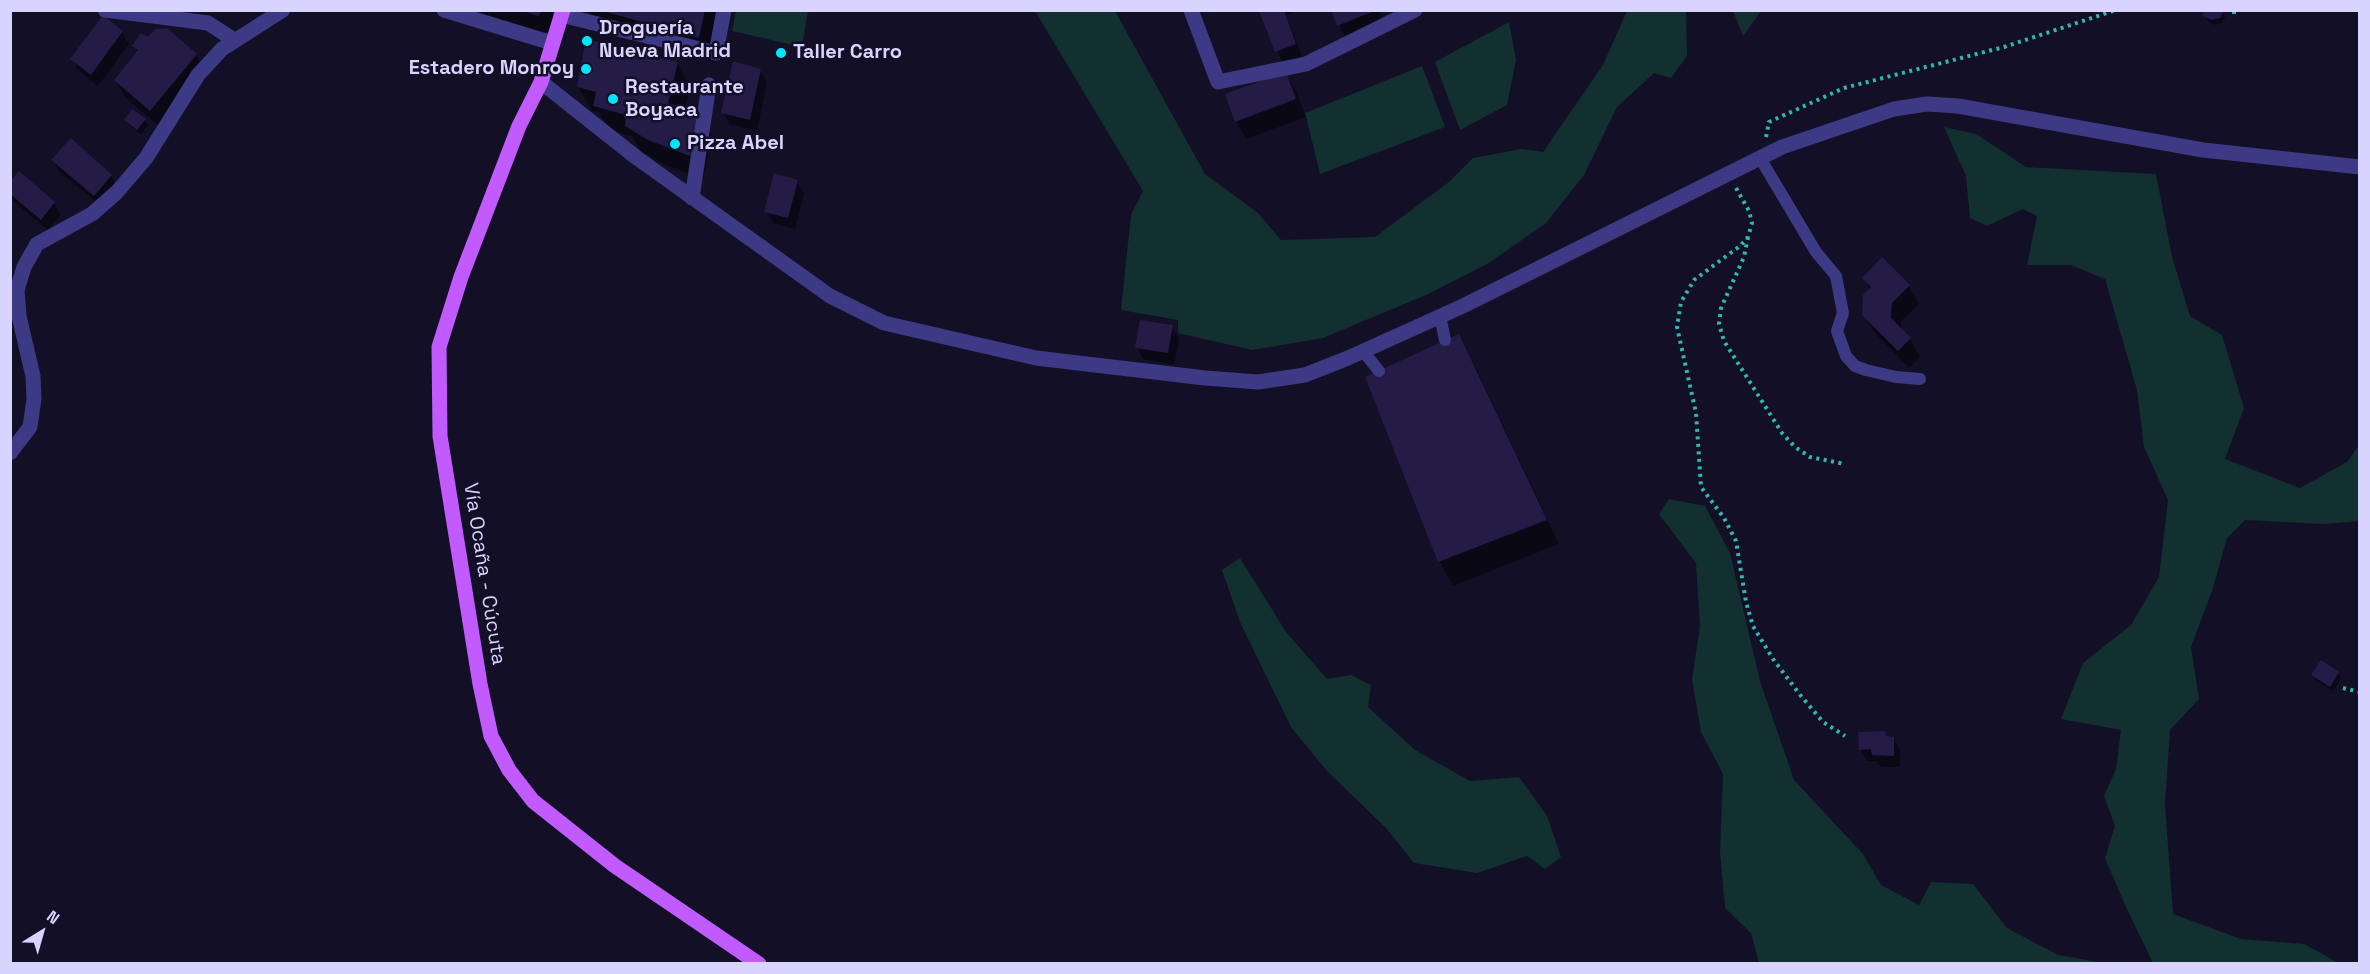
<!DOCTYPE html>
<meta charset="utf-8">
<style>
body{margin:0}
#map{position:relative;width:2370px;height:974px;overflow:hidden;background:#130f26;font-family:"Space Grotesk",sans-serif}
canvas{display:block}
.frame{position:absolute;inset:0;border:12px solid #d9d4ff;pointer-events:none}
.north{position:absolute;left:12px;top:902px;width:60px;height:60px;-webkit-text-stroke:4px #130f26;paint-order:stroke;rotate:37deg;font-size:16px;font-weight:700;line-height:24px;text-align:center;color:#d9d4ff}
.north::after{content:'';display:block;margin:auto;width:21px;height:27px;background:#d9d4ff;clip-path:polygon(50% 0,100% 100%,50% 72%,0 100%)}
</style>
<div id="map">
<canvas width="2370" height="974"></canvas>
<div class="frame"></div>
<div class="north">N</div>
</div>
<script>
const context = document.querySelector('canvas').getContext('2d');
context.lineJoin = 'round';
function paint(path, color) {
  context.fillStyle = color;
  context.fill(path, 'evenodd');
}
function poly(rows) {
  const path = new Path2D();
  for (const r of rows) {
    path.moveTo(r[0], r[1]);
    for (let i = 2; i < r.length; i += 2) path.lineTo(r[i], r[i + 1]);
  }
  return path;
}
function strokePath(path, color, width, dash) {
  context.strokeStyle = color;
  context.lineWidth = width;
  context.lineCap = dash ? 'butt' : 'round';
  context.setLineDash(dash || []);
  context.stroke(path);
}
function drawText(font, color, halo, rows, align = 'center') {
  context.font = font + ' "Space Grotesk",sans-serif';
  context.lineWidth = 5;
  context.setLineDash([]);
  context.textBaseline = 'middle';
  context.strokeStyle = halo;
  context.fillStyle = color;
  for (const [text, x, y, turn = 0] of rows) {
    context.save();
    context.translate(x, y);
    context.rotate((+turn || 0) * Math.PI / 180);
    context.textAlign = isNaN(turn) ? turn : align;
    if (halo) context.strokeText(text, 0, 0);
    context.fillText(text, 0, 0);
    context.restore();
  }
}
const green = poly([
 [736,11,808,11,802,47,732,31],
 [1035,11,1115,11,1205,174,1258,213,1281,240,1375,237,1449,182,1473,158,1522,149,1543,152,1603,65,1627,11,1686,11,1687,56,1671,78,1654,73,1617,107,1584,175,1546,223,1489,263,1426,295,1323,338,1252,350,1178,333,1178,320,1121,310,1131,215,1143,191],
 [1733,11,1761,10,1761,11,1743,36],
 [1509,22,1516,60,1507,105,1460,130,1435,62],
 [1422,66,1445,127,1320,174,1305,113],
 [1944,127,1976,134,2026,167,2156,174,2172,257,2190,316,2222,335,2244,408,2225,459,2300,488,2347,462,2359,445,2359,521,2323,524,2245,520,2227,538,2213,588,2191,647,2199,699,2170,730,2165,804,2173,914,2241,939,2304,944,2339,963,2153,963,2127,909,2105,858,2115,826,2104,796,2116,769,2121,730,2061,719,2083,663,2131,625,2159,577,2168,500,2144,447,2137,390,2105,279,2071,265,2027,265,2037,216,2023,209,1987,226,1970,218,1966,176],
 [1669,499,1705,506,1730,553,1760,681,1794,780,1863,854,1881,885,1919,905,1931,882,1973,884,2007,928,2058,955,2104,963,1759,963,1751,933,1725,908,1720,852,1723,774,1701,732,1692,679,1700,626,1696,563,1659,514],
 [1240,558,1286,632,1327,679,1351,675,1371,685,1368,707,1415,750,1470,781,1519,777,1547,816,1561,857,1545,869,1527,856,1477,873,1414,863,1386,828,1327,771,1291,727,1240,622,1222,570]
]);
const shadow = poly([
 [472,10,554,10,551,30,549,33,474,15],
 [588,10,724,10,712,61,599,31],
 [1265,10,1299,10,1286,15,1302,56,1283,63,1261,12],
 [1333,10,1379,10,1383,22,1345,37],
 [2222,10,2225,18,2222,23,2215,25,2208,21,2204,15],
 [166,29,196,55,207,73,161,128,126,98,115,80,138,52,134,46],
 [122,32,129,44,98,86,79,71,72,59],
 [677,63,690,87,685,109,698,113,712,136,703,179,663,164,640,150,632,136,609,130,599,112,592,111,578,87],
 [760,70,767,82,757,131,730,124,723,112],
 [1285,73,1296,91,1306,117,1246,139,1236,121],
 [126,120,145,120,148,125,141,134,129,125],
 [53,161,111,176,118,188,102,207,60,172],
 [797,181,804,193,795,229,773,223,766,211],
 [10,184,54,203,61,214,48,230,13,201,10,197],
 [1864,278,1908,286,1919,304,1901,321,1901,330,1910,339,1920,357,1909,368,1875,333,1864,315,1870,290],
 [1172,327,1179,339,1174,365,1143,359,1137,347],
 [1459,336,1472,360,1559,544,1453,586,1440,562,1367,378],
 [2338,673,2341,679,2333,691,2316,681,2313,675],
 [1884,733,1888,738,1893,738,1900,750,1900,767,1881,767,1877,761,1867,761,1860,749]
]);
const building = poly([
 [521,10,543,10,538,16],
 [599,10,705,10,699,38],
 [1284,10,1296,44,1275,52,1259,11],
 [1331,10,1374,10,1374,11,1337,26],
 [2202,10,2222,10,2223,12,2220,18,2211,20,2203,16],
 [103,15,123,31,91,75,70,59],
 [167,28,197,54,150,111,114,80,138,50,132,46,141,33,148,37,155,29],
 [586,39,678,62,668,103,699,111,690,156,648,140,625,126,626,115,593,106,596,92,577,87],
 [733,61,761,69,750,120,721,113],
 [1286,72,1296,99,1235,122,1225,94],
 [132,109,146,119,137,130,124,120],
 [71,138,112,175,94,196,51,160],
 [19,171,55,202,41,220,10,194,10,181],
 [774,173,798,180,788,218,764,212],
 [1882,257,1910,285,1892,303,1891,318,1911,338,1898,351,1862,315,1863,295,1871,287,1862,278],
 [1140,320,1173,325,1168,353,1135,348],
 [1459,334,1547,520,1438,562,1365,377],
 [2321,660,2339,672,2330,687,2311,675],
 [1885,731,1886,736,1894,737,1894,756,1872,755,1871,749,1859,750,1858,732]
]);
const path = poly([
 [2234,14,2234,10],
 [1766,137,1769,122,1844,88,2004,47,2116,10],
 [1736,188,1749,211,1752,223,1748,237,1740,246,1694,280,1681,302,1677,327,1696,413,1701,487,1724,518,1736,541,1746,602,1753,626,1773,659,1801,696,1823,722,1845,736],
 [1748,237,1744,257,1721,308,1719,324,1724,341,1782,433,1795,447,1810,457,1845,464],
 [2343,688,2360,692]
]);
const service = poly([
 [1760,158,1816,252,1836,276,1843,313,1837,331,1846,356,1855,366,1866,370,1896,377,1920,379],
 [1440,316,1445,340],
 [1363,351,1379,371]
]);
const minor = poly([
 [105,10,208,23,234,40],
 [444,10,552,43],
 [1191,10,1218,82,1306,64,1415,10],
 [561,15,716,53,724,10],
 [541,82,637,158,830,296,884,323,1036,358,1205,378,1258,382,1305,375,1348,358,1463,306,1782,147,1894,109,1927,104,1958,106,2203,150,2360,167],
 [692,198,709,85],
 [10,453,30,427,34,399,33,376,19,316,17,290,24,267,37,244,92,214,117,192,146,158,198,75,222,49,283,10]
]);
const primary = poly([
 [563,10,541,82,519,126,461,277,439,347,440,436,480,684,491,736,509,770,533,801,615,866,759,964]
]);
const markers = [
 [587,41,6,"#00e5ff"],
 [781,53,6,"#00e5ff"],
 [586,69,6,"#00e5ff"],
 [613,99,6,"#00e5ff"],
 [675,144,6,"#00e5ff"]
];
const poiNames = [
 ["Droguería",599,29],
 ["Nueva Madrid",599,52],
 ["Taller Carro",793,53],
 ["Estadero Monroy",574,69,"right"],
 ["Restaurante",625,88],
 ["Boyaca",625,111],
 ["Pizza Abel",687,144]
];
const streetNames = [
 ["Vía Ocaña - Cúcuta",484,574,81]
];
paint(green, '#12302f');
paint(shadow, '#0007');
paint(building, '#241b47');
strokePath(path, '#2fb8b0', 4, [3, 4.5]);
strokePath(service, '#3d3a85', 12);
strokePath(minor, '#3d3a85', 15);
strokePath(primary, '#c25bff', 15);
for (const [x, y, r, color] of markers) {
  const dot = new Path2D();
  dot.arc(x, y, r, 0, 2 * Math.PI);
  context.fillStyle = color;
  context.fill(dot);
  strokePath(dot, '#130f26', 2);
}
drawText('bold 20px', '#d9d4ff', '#130f26', poiNames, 'left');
drawText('20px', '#d9d4ff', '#130f26', streetNames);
</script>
